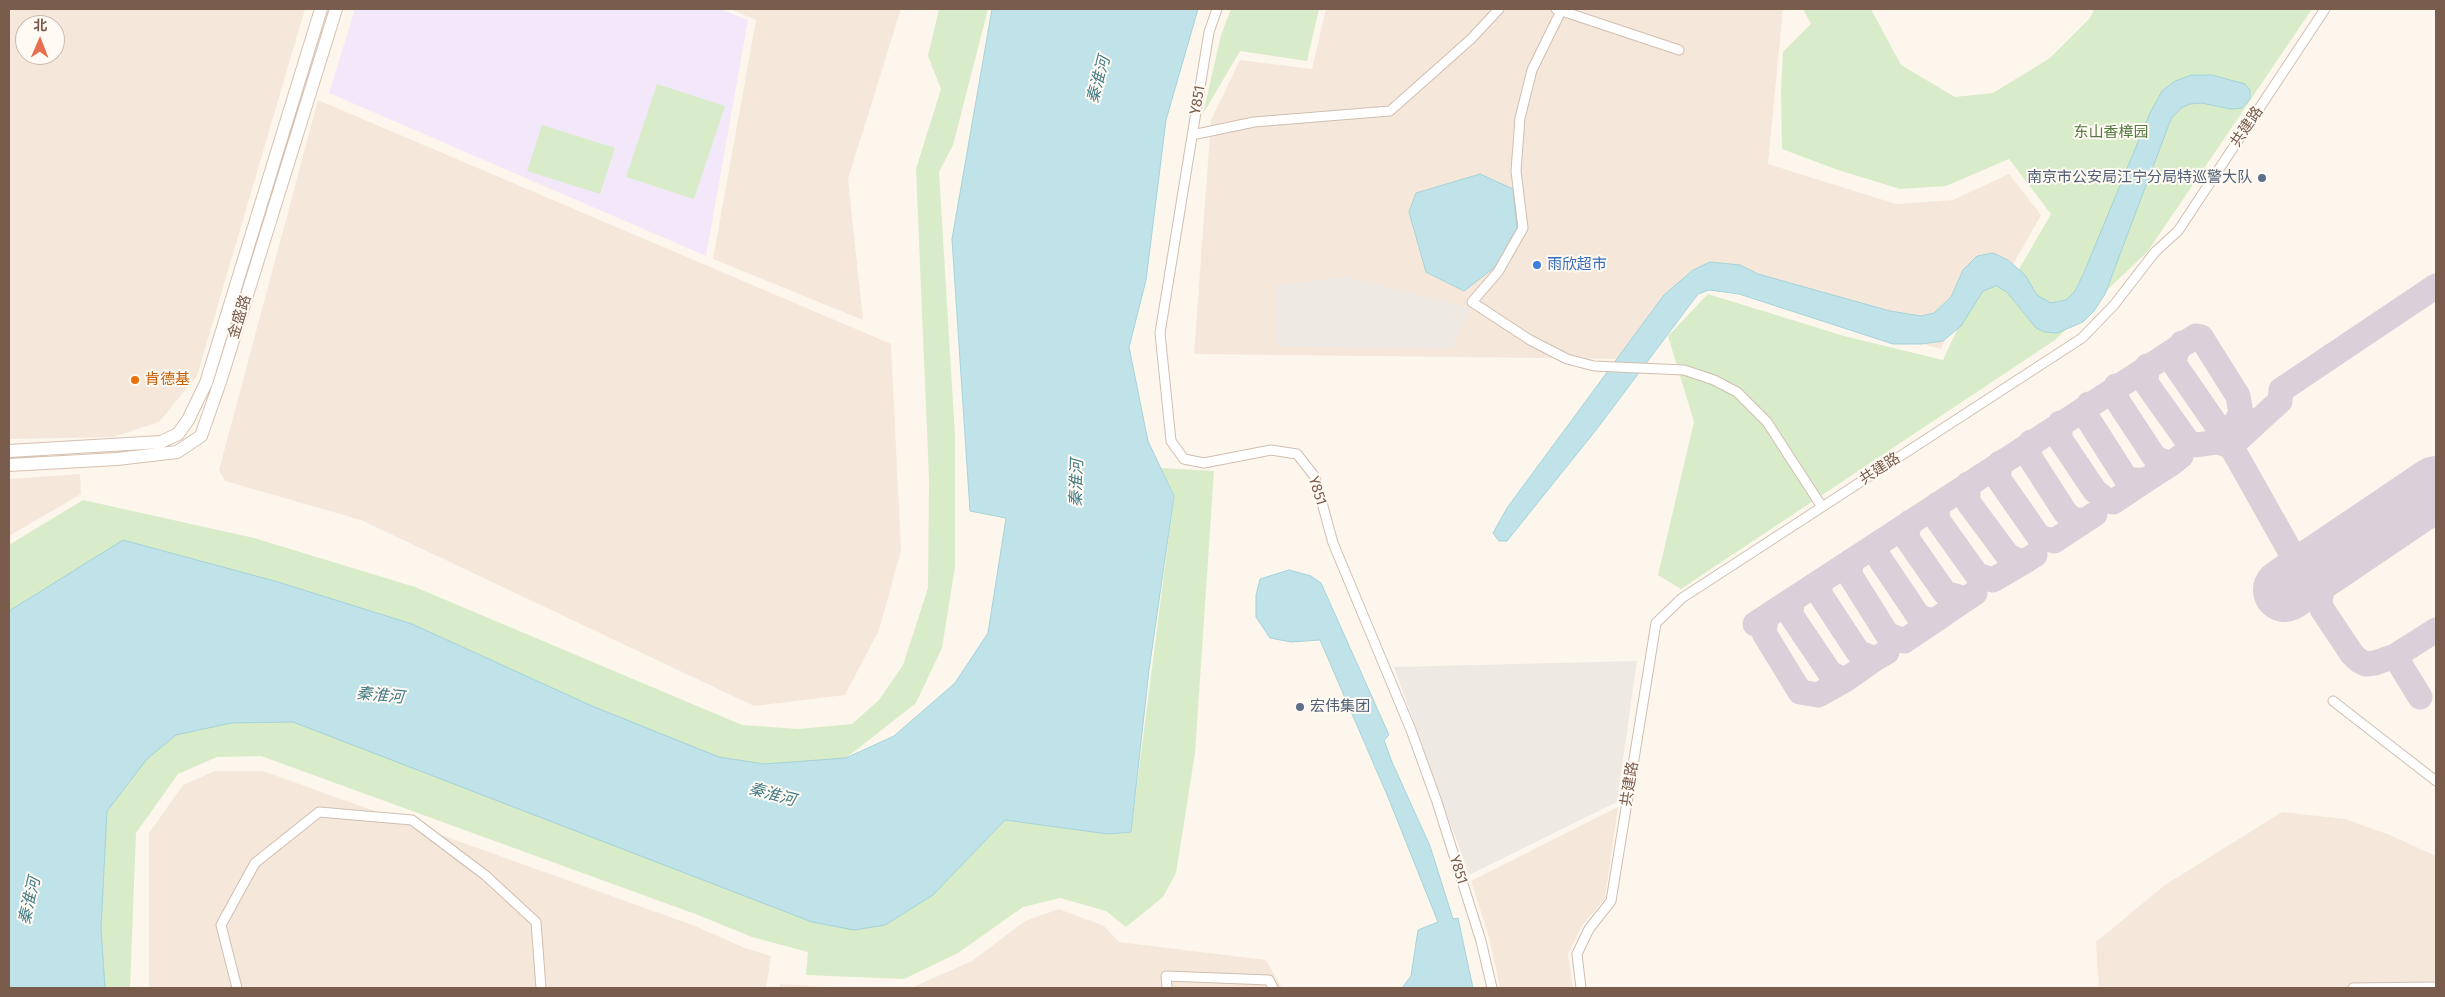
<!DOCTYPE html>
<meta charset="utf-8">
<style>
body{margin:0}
#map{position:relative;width:2445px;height:997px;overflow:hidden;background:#fdf6ec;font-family:"Fira Sans","Noto Sans SC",sans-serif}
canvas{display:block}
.frame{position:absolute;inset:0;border:10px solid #7a5c4d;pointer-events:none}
.north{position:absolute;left:15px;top:15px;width:50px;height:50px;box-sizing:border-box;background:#fffaf3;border:1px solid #cabbb1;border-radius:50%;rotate:1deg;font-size:14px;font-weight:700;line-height:20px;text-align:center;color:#7a5c4d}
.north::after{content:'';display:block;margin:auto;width:18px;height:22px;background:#e76f51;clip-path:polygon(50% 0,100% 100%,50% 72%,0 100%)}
</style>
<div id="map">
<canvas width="2445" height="997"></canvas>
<div class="frame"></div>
<div class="north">北</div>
</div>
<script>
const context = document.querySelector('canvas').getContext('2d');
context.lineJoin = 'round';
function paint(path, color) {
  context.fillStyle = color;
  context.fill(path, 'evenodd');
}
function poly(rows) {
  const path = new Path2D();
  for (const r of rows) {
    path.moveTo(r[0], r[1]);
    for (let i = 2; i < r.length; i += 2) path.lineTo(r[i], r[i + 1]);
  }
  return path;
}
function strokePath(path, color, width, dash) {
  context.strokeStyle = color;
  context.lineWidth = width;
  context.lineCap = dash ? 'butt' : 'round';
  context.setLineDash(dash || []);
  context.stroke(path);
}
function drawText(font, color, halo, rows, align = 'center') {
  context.font = font + ' "Fira Sans","Noto Sans SC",sans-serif';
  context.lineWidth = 4;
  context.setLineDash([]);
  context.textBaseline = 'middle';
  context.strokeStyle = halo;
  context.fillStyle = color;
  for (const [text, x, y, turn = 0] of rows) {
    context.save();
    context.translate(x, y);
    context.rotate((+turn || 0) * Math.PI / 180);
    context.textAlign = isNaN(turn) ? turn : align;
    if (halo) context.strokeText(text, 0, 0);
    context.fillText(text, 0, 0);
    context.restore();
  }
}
const residential = poly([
 [9,9,305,9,197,376,159,422,113,437,9,439],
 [25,25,55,25,55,55,25,55],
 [730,9,901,9,848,179,863,320,713,259,756,20],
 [1326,9,1783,9,1768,164,1896,204,1953,200,2009,174,2041,215,2000,288,1973,275,1941,349,1705,284,1625,359,1194,354,1211,120,1240,60,1312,69],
 [318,100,891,344,901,551,879,630,845,695,754,706,361,520,225,481,219,470],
 [80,474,81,494,9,536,9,479],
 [215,771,263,771,695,926,745,948,771,956,766,988,149,988,149,833,183,785],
 [1618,807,1605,898,1582,926,1568,954,1573,988,1500,988,1489,937,1471,881],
 [2282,812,2345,819,2390,835,2436,856,2436,988,2099,988,2096,942,2165,885],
 [1059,909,1104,926,1119,942,1266,960,1282,988,911,988,972,961,1025,921],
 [780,984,848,988,779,988]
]);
const industrial = poly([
 [1346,277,1471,308,1452,349,1276,346,1275,285],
 [1637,661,1617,802,1469,875,1394,667]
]);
const education = poly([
 [355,9,720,9,748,20,706,256,329,93]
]);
const green = poly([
 [939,9,988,9,953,145,939,172,955,436,955,567,942,648,916,703,846,758,933,895,1005,820,1108,834,1131,832,1174,496,1161,468,1214,471,1195,753,1176,873,1163,897,1126,927,1106,911,1060,898,1023,907,958,953,904,979,806,975,808,952,752,937,698,915,261,756,217,757,178,774,136,833,130,988,9,988,9,545,83,500,254,538,415,587,742,725,798,729,852,724,879,700,903,665,928,588,929,479,916,169,941,89,928,56],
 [1231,9,1319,9,1307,61,1240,51,1203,114,1221,35],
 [1803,9,1871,9,1901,65,1955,97,1993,93,2050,58,2090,18,2094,9,2312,9,2148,251,2055,340,1681,589,1658,575,1694,422,1668,336,1708,294,1844,336,1943,360,1979,283,2007,290,2051,214,2009,159,1946,186,1900,189,1838,170,1782,149,1781,88,1783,52,1811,24],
 [657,84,725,106,694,199,626,177],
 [542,125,615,148,600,194,527,171]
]);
const water = poly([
 [992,9,1198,9,1166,120,1146,280,1129,347,1148,441,1174,496,1149,670,1131,832,1108,834,1005,820,933,895,885,925,854,930,812,922,293,722,231,723,176,735,147,759,107,811,101,928,105,988,9,988,9,611,123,540,278,582,412,624,592,706,719,757,764,764,846,758,894,736,955,683,988,633,1006,518,970,511,952,239,992,9],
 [2192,75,2212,75,2245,84,2250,90,2250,99,2242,108,2231,109,2201,103,2190,104,2181,108,2171,119,2105,294,2094,311,2083,322,2057,333,2045,332,2036,328,2007,292,1996,286,1983,291,1961,326,1943,341,1921,344,1893,344,1739,294,1709,290,1698,294,1596,430,1507,541,1499,541,1493,533,1507,508,1664,295,1693,270,1710,262,1740,265,1758,274,1890,311,1921,316,1934,313,1951,297,1963,270,1977,256,1993,253,2008,260,2025,275,2037,295,2051,303,2066,300,2075,291,2083,275,2150,113,2162,91,2175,81,2192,75],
 [1480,174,1513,189,1517,228,1495,267,1464,291,1426,272,1409,212,1416,193,1480,174],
 [1289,570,1311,576,1321,583,1389,735,1384,740,1392,762,1430,846,1453,919,1458,918,1473,988,1402,988,1411,976,1418,930,1438,922,1388,797,1320,640,1291,642,1270,638,1256,617,1256,595,1260,579,1289,570]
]);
const taxiway = poly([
 [2182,343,2175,355,2175,365,2231,446],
 [2147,366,2146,383,2188,442,2196,445,2217,442,2231,446],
 [2116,386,2117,400,2155,458,2171,464,2181,456],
 [2089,404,2086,412,2088,419,2127,480,2146,480,2171,464],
 [2060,423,2060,439,2095,491,2105,499,2113,502,2146,480],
 [2031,442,2029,456,2065,512,2072,519,2079,520,2086,520,2095,514],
 [2231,446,2280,401,2281,390,2436,286],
 [2000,463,1998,478,2039,537,2054,541,2086,520],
 [1968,484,1968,502,2008,556,2019,561,2027,560,2035,555],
 [1938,504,1937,519,1977,575,1993,580,2027,560],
 [1910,522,1906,537,1945,593,1966,599,1975,593],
 [1880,542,1877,549,1878,556,1919,617,1934,621,1966,599],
 [2340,553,2324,576,2320,602,2322,609,2352,654,2358,660,2366,664,2375,663,2395,656,2436,630],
 [1851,561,1850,575,1887,634,1904,641,1934,621],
 [1823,580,1820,586,1820,594,1858,652,1875,659,1887,652],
 [1792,600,1791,615,1830,673,1845,680,1875,659],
 [1766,618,1764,633,1800,692,1818,695,1845,680],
 [1755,624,2196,336,2201,337,2238,396,2241,413,2231,431,2231,446,2294,558],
 [2395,656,2420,697]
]);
const runway = poly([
 [2285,590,2436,488]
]);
const street = poly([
 [1217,9,1209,32,1160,333,1171,441,1184,459,1204,463,1271,450,1297,454,1315,477,1333,543,1411,730,1437,802,1481,941,1492,988],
 [1556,9,1679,50],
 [1562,9,1532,70,1520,118,1516,171,1523,228,1498,272,1472,302,1530,340,1567,359,1594,366,1684,370,1714,380,1737,392,1767,422,1822,507],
 [1192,135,1254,122,1390,111,1471,39,1499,9],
 [2333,701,2436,781],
 [237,988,221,925,255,863,319,812,412,820,485,875,536,922,541,988],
 [1167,988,1166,976,1269,980,1273,988],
 [1581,988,1577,954,1589,929,1611,901,1656,623,1682,598,2082,338,2114,305,2155,252,2178,231,2325,9],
 [2353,988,2436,987]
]);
const secondary = poly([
 [9,451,161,442,178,434,188,420,206,383,321,9],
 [9,465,117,459,177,452,201,436,220,382,336,9]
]);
const markers = [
 [2262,178,5,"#5c6f8a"],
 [1537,265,5,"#3f7fe0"],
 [135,380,5,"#e8710a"],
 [1300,707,5,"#5c6f8a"]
];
const streetNames = [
 ["Y851",1198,100,-80],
 ["共建路",2247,127,-56],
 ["金盛路",240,317,-73],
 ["共建路",1880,469,-33],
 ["Y851",1317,491,72],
 ["共建路",1630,784,-81],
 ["Y851",1458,870,72]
];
const parkNames = [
 ["东山香樟园",2111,133]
];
const serviceNames = [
 ["南京市公安局江宁分局特巡警大队",2252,178],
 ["宏伟集团",1310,707,"left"]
];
const shopNames = [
 ["雨欣超市",1547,265]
];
const foodNames = [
 ["肯德基",145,380]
];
const waterNames = [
 ["秦淮河",1099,80,-75],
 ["秦淮河",1077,483,-88],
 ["秦淮河",380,696,5],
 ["秦淮河",772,795,15],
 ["秦淮河",30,901,-77]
];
paint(residential, '#f5e8da');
paint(industrial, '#efe9e4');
paint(education, '#f3e8fa');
paint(green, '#d8ecc9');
paint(water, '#bfe3e8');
strokePath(water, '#a5d3da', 1);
strokePath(taxiway, '#dbcfda', 25);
strokePath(runway, '#dbcfda', 64);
strokePath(street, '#d1beb0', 11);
strokePath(secondary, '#d6c0b0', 14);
strokePath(street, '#fff', 9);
strokePath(secondary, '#fff', 12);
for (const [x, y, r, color] of markers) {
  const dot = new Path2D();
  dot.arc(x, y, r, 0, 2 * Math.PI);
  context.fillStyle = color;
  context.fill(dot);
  strokePath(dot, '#fffaf3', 2);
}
drawText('15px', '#7a5c4d', '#fffaf3', streetNames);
drawText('15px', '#537a41', '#fffaf3', parkNames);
drawText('15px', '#4e5e75', '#fffaf3', serviceNames, 'right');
drawText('15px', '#366cbe', '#fffaf3', shopNames, 'left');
drawText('15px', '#c56008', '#fffaf3', foodNames, 'left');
drawText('italic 16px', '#437c86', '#fffaf3', waterNames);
</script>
